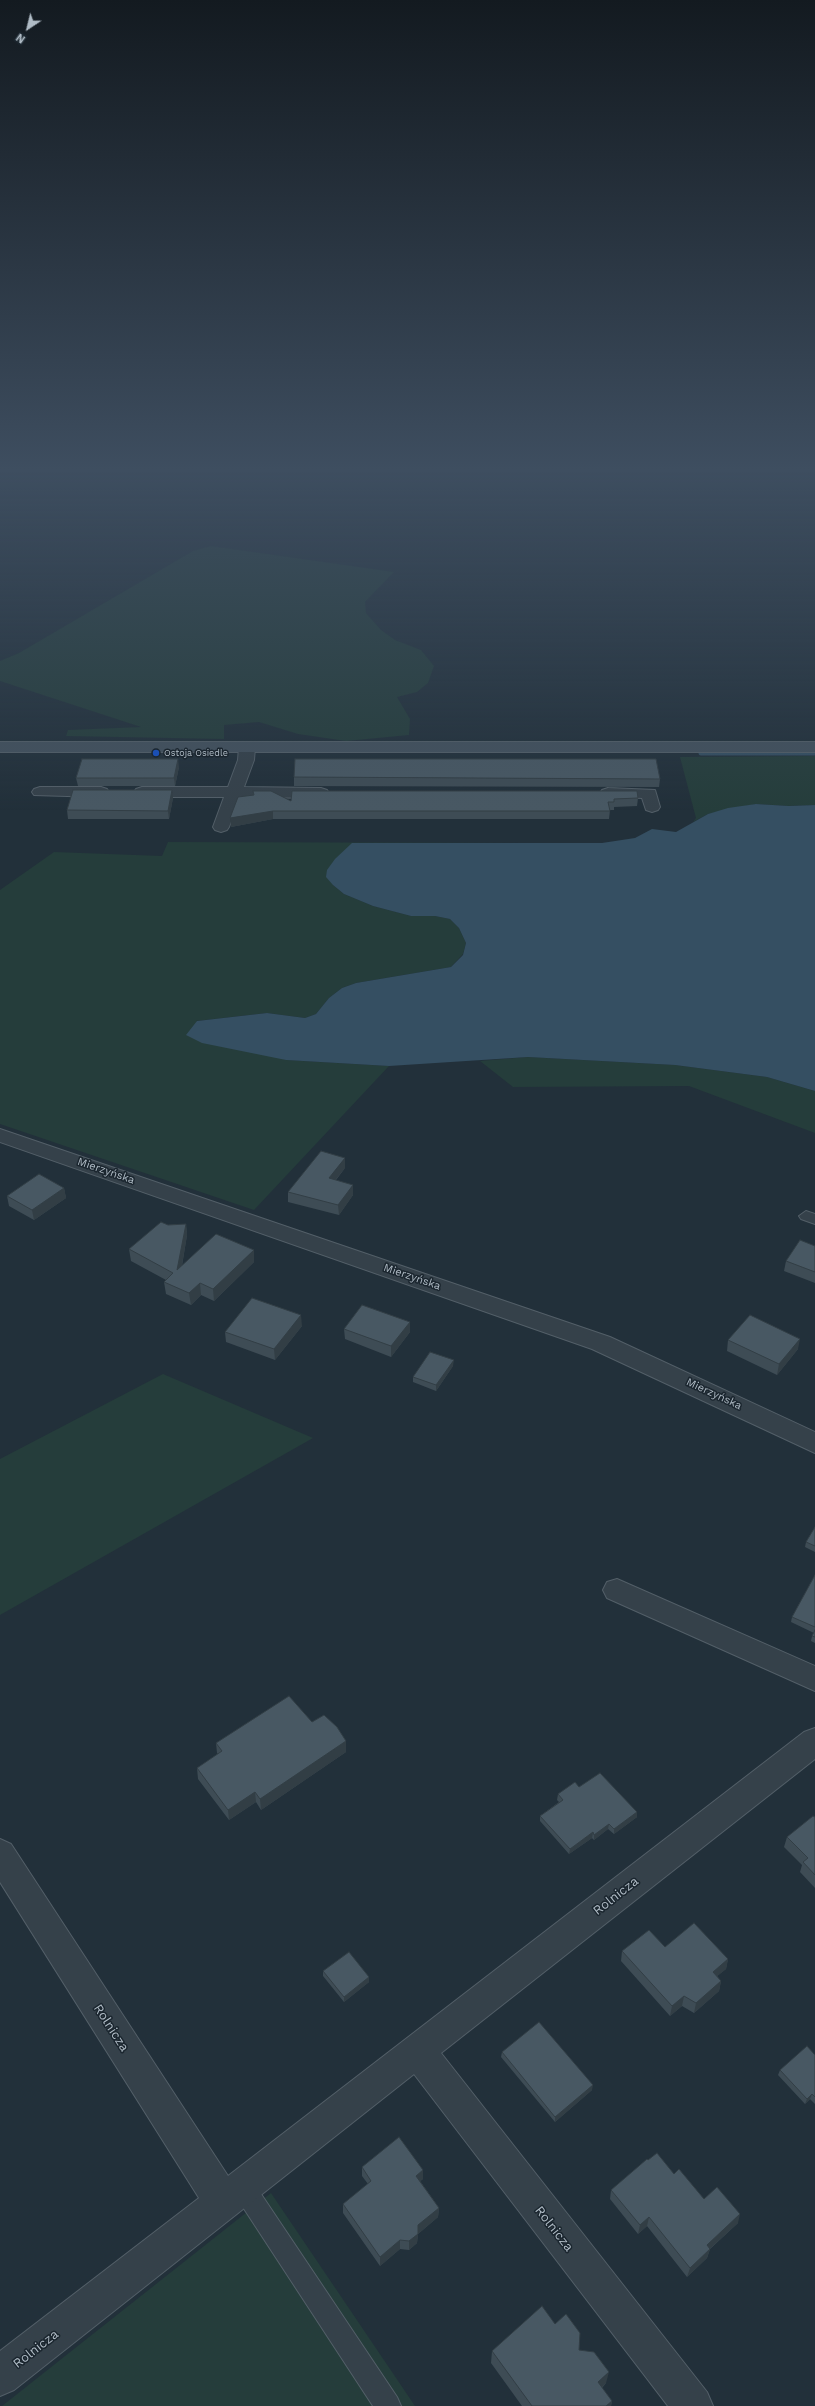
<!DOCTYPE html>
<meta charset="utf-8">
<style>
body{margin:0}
#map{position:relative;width:815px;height:2406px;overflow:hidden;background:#22303a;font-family:"Work Sans",sans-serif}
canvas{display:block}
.north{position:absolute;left:8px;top:8px;width:40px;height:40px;-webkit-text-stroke:3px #1b262f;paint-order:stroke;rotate:215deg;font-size:11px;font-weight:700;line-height:16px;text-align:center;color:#b0bcc6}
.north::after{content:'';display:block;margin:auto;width:14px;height:18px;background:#b0bcc6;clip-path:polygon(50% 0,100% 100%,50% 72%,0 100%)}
</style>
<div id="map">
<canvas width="815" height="2406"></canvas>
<div class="north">N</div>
</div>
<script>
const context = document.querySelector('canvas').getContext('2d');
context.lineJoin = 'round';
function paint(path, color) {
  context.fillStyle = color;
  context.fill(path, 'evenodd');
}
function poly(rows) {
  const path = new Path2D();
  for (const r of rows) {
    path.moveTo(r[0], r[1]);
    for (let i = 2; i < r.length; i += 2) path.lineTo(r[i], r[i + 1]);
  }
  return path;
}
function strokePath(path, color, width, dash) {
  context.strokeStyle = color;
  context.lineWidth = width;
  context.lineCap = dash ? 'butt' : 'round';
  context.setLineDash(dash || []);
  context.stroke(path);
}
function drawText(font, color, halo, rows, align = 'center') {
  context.font = font + ' "Work Sans",sans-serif';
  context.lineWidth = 3;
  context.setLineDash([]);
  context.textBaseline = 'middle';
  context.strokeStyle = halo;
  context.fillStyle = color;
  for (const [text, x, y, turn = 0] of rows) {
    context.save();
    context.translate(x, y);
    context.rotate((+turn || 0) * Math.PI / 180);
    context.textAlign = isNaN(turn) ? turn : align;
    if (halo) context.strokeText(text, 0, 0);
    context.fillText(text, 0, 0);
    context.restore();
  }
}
const green = poly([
 [211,546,394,572,365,602,366,613,381,630,395,640,421,650,434,666,428,683,417,692,397,697,410,719,409,735,346,741,298,734,259,722,224,725,224,739,66,736,68,730,141,727,0,681,0,661,19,653,193,551],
 [815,756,815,805,789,806,756,804,708,814,693,822,696,818,680,757],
 [168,842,519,843,602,843,333,885,344,894,373,906,411,916,435,916,450,919,459,928,466,943,463,954,451,967,356,983,342,988,329,998,316,1014,305,1018,267,1013,196,1021,286,1060,389,1066,254,1210,0,1124,0,890,54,852,162,856],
 [528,1057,675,1065,767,1077,815,1091,815,1133,689,1086,513,1087,480,1061],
 [163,1374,313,1438,0,1615,0,1459],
 [271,2193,415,2406,2,2406]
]);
const water = poly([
 [756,804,789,806,815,805,815,1091,767,1077,675,1065,528,1057,389,1066,286,1060,202,1043,186,1035,197,1021,267,1013,305,1018,316,1014,329,998,342,988,356,983,451,967,463,955,466,943,459,928,450,919,435,916,411,916,373,906,344,894,333,885,326,877,327,870,335,859,352,843,602,843,635,838,652,829,676,832,708,814,728,808]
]);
const stream = poly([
 [701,753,815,753]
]);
const lane = poly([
 [806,1211,815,1214,815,1224,801,1219,799,1216,806,1211],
 [243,2175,251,2179,397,2397,401,2406,373,2406,235,2195,231,2187,235,2179,243,2175]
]);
const street = poly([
 [247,742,255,747,254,760,244,787,321,788,327,790,329,793,327,796,321,798,240,797,229,827,227,830,221,832,215,830,213,827,224,797,142,797,136,795,134,792,136,789,142,787,228,787,238,760,239,747,247,742],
 [40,787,101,787,107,789,109,792,107,795,101,797,34,795,32,792,34,789,40,787],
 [608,788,655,790,660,807,658,810,652,812,646,810,642,798,602,796,600,793,602,790,608,788],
 [0,1129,610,1337,815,1432,815,1453,592,1349,0,1142,0,1129],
 [617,1579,815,1666,815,1691,607,1598,603,1590,607,1582,617,1579],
 [815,1728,815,1759,441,2053,707,2392,713,2406,668,2406,414,2074,14,2390,0,2396,0,2351,199,2198,0,1882,0,1839,11,1844,228,2176,804,1732,815,1728]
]);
const secondary = poly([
 [0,742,815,742,815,752,0,752,0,742]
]);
const wall = poly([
 [179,767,175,786,78,786,76,778],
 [294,777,660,779,659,787,294,786],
 [253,791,291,801,638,798,637,806,614,807,614,810,610,810,609,819,273,819,231,827,253,795],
 [173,798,169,819,68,819,67,810],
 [345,1168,336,1180,353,1195,339,1215,288,1202,288,1192],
 [64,1188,66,1198,34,1220,9,1206,7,1196],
 [186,1224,187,1235,182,1266,254,1262,214,1301,201,1295,191,1305,166,1294,164,1282,166,1280,131,1261,129,1249,168,1225],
 [815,1246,815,1283,784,1271,786,1261],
 [410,1322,410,1332,391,1357,345,1339,344,1329],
 [302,1326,275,1360,226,1342,225,1332],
 [728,1340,798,1349,777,1375,727,1351],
 [453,1366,436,1391,413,1382,413,1377],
 [815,1527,815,1552,805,1547,806,1542],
 [815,1575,815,1643,811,1641,812,1636,814,1633,791,1622,792,1617],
 [312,1722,346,1741,346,1752,261,1810,256,1802,229,1820,198,1779,197,1768,218,1754,217,1753,216,1743],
 [579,1787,637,1812,637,1817,614,1834,608,1829,594,1840,592,1838,569,1854,540,1821,540,1816,559,1802,557,1800,558,1794],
 [815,1817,815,1888,800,1872,802,1865,784,1847,787,1837],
 [665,1947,728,1959,726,1969,717,1976,721,1981,719,1991,694,2013,682,2006,670,2016,621,1961,622,1951],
 [323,1971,369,1977,369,1982,344,2002,323,1976],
 [502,2052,592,2090,555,2122,501,2057],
 [815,2055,815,2104,810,2099,805,2104,778,2075,780,2070],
 [648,2160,674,2174,704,2199,738,2223,710,2249,707,2258,687,2277,647,2226,638,2234,610,2199,611,2190],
 [362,2167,423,2170,423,2179,420,2181,439,2208,438,2217,418,2234,417,2243,409,2250,400,2249,380,2266,343,2213,343,2204,368,2184,362,2176],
 [555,2324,579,2350,606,2383,602,2388,612,2401,611,2406,522,2406,491,2363,492,2351]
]);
const shadedWall = poly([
 [178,759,179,767,175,786,174,778],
 [172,790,173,798,169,819,168,811],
 [273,811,273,819,231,827,230,818],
 [345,1158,345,1168,329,1188,329,1178],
 [353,1185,353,1195,339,1215,338,1205],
 [64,1188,66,1198,34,1220,32,1210],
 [186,1224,187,1235,179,1282,177,1270],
 [254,1250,254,1262,214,1301,213,1289],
 [200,1283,201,1295,191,1305,189,1293],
 [301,1315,302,1326,275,1360,274,1349],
 [410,1322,410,1332,391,1357,391,1346],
 [800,1339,798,1349,777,1375,779,1364],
 [454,1360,453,1366,436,1391,436,1385],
 [346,1741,346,1752,261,1810,260,1799],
 [255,1792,256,1802,229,1820,228,1810],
 [637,1812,637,1817,614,1834,614,1829],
 [609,1824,608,1829,594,1840,594,1835],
 [593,1832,592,1838,569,1854,570,1849],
 [728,1959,726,1969,710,1982,713,1972],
 [369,1977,369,1982,344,2002,344,1997],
 [721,1981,719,1991,694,2013,696,2003],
 [684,1996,682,2006,670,2016,672,2006],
 [593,2085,592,2090,555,2122,555,2117],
 [812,2094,810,2099,805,2104,807,2099],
 [423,2170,423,2179,416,2185,416,2176],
 [439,2208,438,2217,418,2234,417,2243,409,2250,409,2241,418,2225],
 [740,2214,738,2223,704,2254,707,2245],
 [649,2217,647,2226,638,2234,640,2225],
 [400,2240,400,2249,380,2266,380,2257],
 [710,2249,707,2258,687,2277,690,2268],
 [609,2372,606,2383,595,2394,598,2382],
 [612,2401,611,2406,606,2406]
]);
const building = poly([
 [82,759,178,759,174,778,76,778,82,759],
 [295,759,656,759,660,779,294,777,295,759],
 [73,790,172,790,168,811,67,810,73,790],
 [253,791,271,791,291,801,292,791,637,791,638,798,614,799,614,802,608,802,610,811,273,811,230,818,238,797,254,795,253,791],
 [321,1151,345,1158,329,1178,353,1185,338,1205,288,1192,321,1151],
 [39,1174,64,1188,32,1210,7,1196,39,1174],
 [161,1222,168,1225,186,1224,177,1270,216,1234,254,1250,213,1289,200,1283,189,1293,164,1282,173,1273,129,1249,161,1222],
 [800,1240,815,1246,815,1272,786,1261,800,1240],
 [252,1298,301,1315,274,1349,225,1332,252,1298],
 [362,1305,410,1322,391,1346,344,1329,362,1305],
 [750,1315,800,1339,779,1364,728,1340,750,1315],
 [430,1352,454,1360,436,1385,413,1377,430,1352],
 [815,1527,815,1546,806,1542,815,1527],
 [815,1575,815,1627,792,1617,815,1575],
 [815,1630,815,1637,812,1636,815,1630],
 [289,1696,312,1722,324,1715,337,1727,346,1741,260,1799,255,1792,228,1810,197,1768,222,1751,216,1743,289,1696],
 [600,1773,637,1812,614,1829,609,1824,594,1835,593,1832,570,1849,540,1816,563,1800,558,1794,575,1782,579,1787,600,1773],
 [813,1816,815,1817,815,1875,803,1862,808,1858,787,1837,813,1816],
 [694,1923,728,1959,713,1972,721,1981,696,2003,684,1996,672,2006,622,1951,649,1930,665,1947,694,1923],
 [349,1952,369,1977,344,1997,323,1971,349,1952],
 [539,2022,593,2085,555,2117,502,2052,539,2022],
 [807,2046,815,2055,815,2097,812,2094,807,2099,780,2070,807,2046],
 [399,2137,423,2170,416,2176,439,2208,418,2225,418,2234,409,2241,400,2240,380,2257,343,2204,371,2181,362,2167,399,2137],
 [657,2153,674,2174,679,2169,704,2199,717,2187,740,2214,707,2245,710,2249,690,2268,649,2217,640,2225,611,2190,647,2159,648,2160,657,2153],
 [542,2306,555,2324,566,2314,580,2333,579,2350,594,2352,609,2372,598,2382,612,2401,606,2406,532,2406,492,2351,542,2306]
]);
const markers = [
 [156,753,4,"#1a4fb4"]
];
const farPoinames = [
 ["Ostoja Osiedle",164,753]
];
const streetNames = [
 ["Mierzyńska",106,1171,19],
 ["Mierzyńska",412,1277,19],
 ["Mierzyńska",714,1394,25]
];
const nearStreetnames = [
 ["Rolnicza",616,1896,-38],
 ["Rolnicza",111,2028,57],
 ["Rolnicza",554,2229,52],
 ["Rolnicza",36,2349,-38]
];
paint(green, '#253d3b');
paint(water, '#354f62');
strokePath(stream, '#354f62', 5);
strokePath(lane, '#535f68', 2);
strokePath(street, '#535f68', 2);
strokePath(secondary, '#535f68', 2);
paint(lane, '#35414a');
paint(street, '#35414a');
paint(secondary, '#43515d');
paint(wall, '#3e4c55');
paint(shadedWall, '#323e45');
paint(building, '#485863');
strokePath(building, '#323e45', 1);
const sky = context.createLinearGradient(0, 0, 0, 811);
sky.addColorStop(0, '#131a20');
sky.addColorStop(0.58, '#3e4e60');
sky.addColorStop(1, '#3e4e6000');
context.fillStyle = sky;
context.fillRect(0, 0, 815, 811);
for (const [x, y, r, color] of markers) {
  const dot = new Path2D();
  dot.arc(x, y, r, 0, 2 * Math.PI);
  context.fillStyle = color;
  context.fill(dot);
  strokePath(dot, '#1b262f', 1.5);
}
drawText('9px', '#b0bcc6', '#1b262f', farPoinames, 'left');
drawText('11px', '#b0bcc6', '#1b262f', streetNames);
drawText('13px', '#b0bcc6', '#1b262f', nearStreetnames);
</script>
